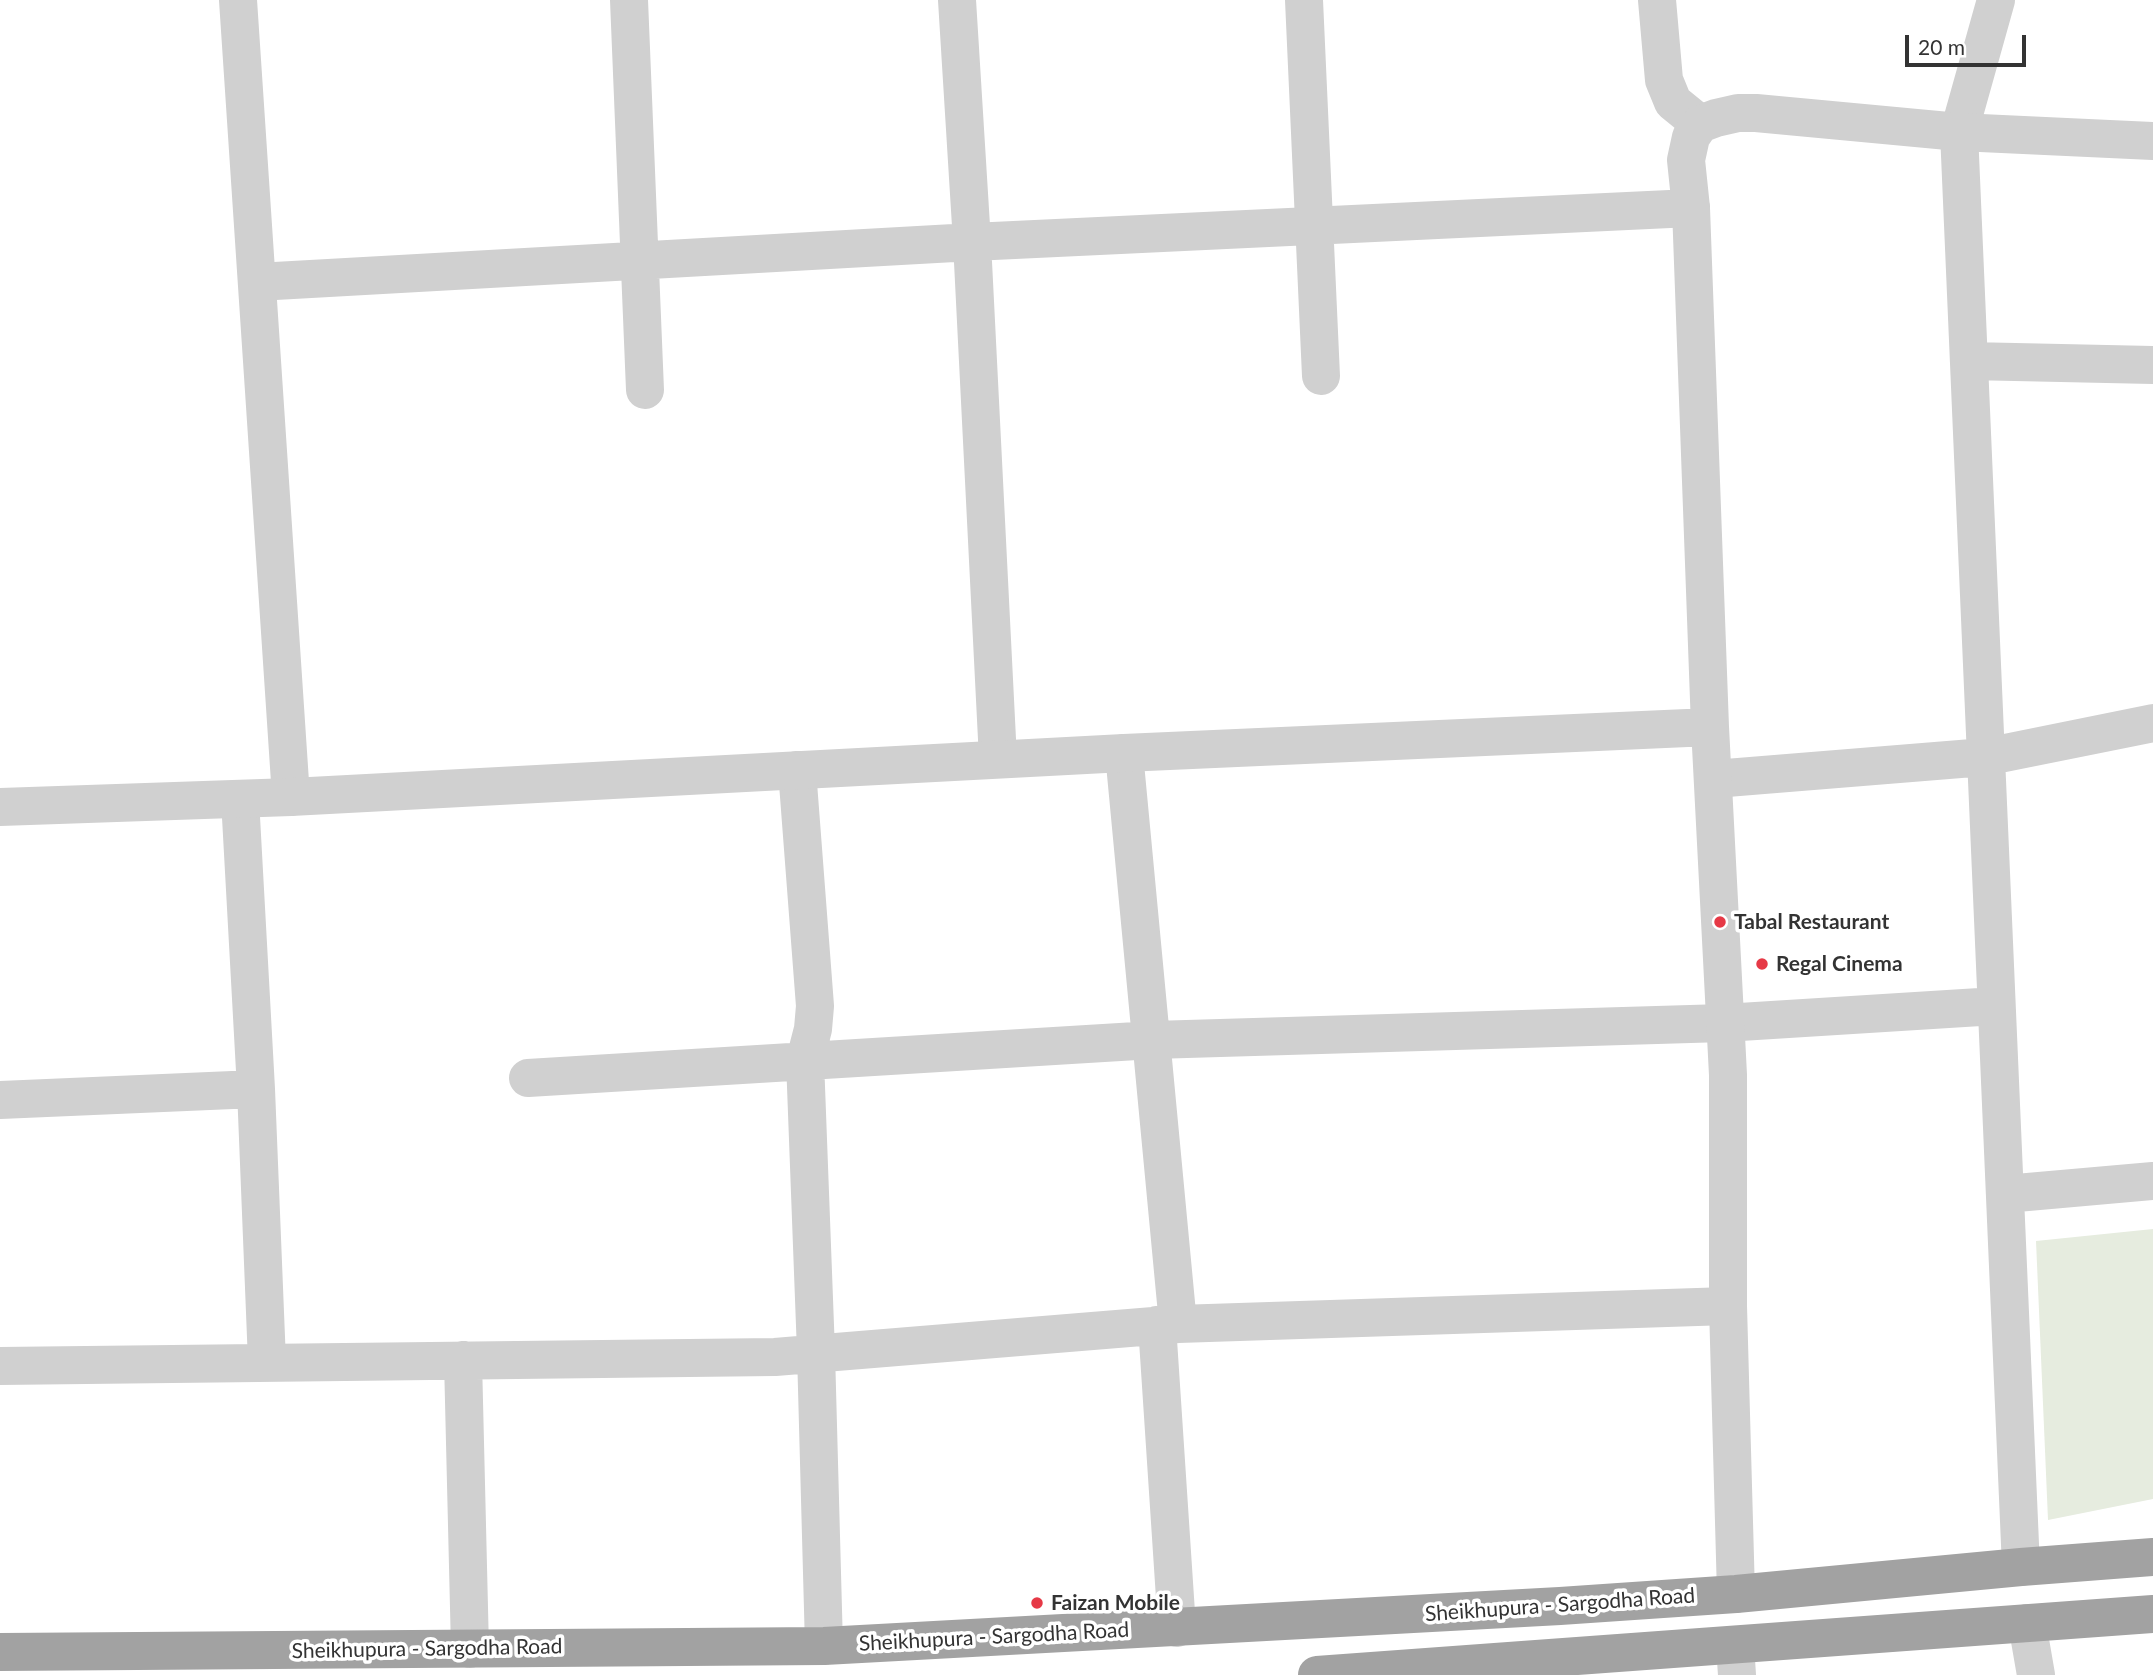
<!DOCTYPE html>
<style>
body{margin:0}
#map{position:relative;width:2153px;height:1675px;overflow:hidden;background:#fff;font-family:Lato,sans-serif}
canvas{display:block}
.scale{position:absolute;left:1905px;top:35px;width:121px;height:32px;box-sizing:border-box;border:4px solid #333;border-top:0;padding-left:9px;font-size:21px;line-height:24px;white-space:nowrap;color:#333;-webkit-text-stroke:5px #fff;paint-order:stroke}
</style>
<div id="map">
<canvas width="2153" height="1675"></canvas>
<div class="scale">20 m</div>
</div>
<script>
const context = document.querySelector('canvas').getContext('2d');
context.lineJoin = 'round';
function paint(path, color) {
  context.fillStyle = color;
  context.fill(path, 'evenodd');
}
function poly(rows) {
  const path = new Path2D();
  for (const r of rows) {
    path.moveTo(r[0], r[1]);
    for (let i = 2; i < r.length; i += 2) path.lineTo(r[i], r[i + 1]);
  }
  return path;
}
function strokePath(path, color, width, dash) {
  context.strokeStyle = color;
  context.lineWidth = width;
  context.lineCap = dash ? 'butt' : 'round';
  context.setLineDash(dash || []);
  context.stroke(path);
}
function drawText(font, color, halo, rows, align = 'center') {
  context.font = font + ' Lato,sans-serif';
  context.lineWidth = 7;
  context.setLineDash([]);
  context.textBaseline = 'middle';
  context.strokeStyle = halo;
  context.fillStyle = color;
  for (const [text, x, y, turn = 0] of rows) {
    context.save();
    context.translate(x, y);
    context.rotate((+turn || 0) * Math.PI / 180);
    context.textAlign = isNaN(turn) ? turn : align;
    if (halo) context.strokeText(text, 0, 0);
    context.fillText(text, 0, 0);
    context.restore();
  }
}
const green = poly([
 [2153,1229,2153,1499,2048,1520,2036,1241]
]);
const minor = poly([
 [238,0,291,797],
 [629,0,645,390],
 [957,0,972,242,998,759],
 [1304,0,1321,376],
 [1657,0,1664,80,1673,102,1700,124],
 [1996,0,1959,132,2021,1567],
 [257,282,972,242,1691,208],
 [1969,361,2153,365],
 [1124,753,1178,1324],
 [797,770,815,1006,813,1029,805,1060,816,1352,824,1646],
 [1714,779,1985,757,2153,723],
 [240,799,256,1089,267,1362],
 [528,1078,1153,1040,1724,1023,1996,1006],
 [0,1100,256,1089],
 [2005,1194,2153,1181],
 [1157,1325,1177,1628],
 [463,1360,470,1649],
 [0,1366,775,1357,1178,1324,1728,1306],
 [2027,1623,2036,1675],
 [1735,1645,1737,1675]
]);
const tertiary = poly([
 [0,807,291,797,1124,753,1710,727],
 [1736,1594,1728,1306,1728,1075,1710,727,1691,208,1686,160,1691,137,1700,124,1716,118,1738,113,1756,113,1959,132,2153,141]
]);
const trunk = poly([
 [0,1652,824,1646,1560,1606,1736,1594,2021,1567,2153,1557],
 [1317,1675,2153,1614]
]);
const markers = [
 [1720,922,7,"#e63946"],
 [1762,964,7,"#e63946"],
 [1037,1603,7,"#e63946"]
];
const poiNames = [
 ["Tabal Restaurant",1734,922],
 ["Regal Cinema",1776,964],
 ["Faizan Mobile",1051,1603]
];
const streetNames = [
 ["Sheikhupura - Sargodha Road",1560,1605,-4],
 ["Sheikhupura - Sargodha Road",994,1637,-3],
 ["Sheikhupura - Sargodha Road",427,1649,-1]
];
paint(green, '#e6ecdf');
strokePath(minor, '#d0d0d0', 38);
strokePath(tertiary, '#d0d0d0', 38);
strokePath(trunk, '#a2a2a2', 38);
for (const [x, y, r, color] of markers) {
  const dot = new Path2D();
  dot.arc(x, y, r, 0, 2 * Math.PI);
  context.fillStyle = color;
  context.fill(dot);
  strokePath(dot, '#fff', 2.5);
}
drawText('bold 21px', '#333', '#fff', poiNames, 'left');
drawText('21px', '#333', '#fff', streetNames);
</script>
